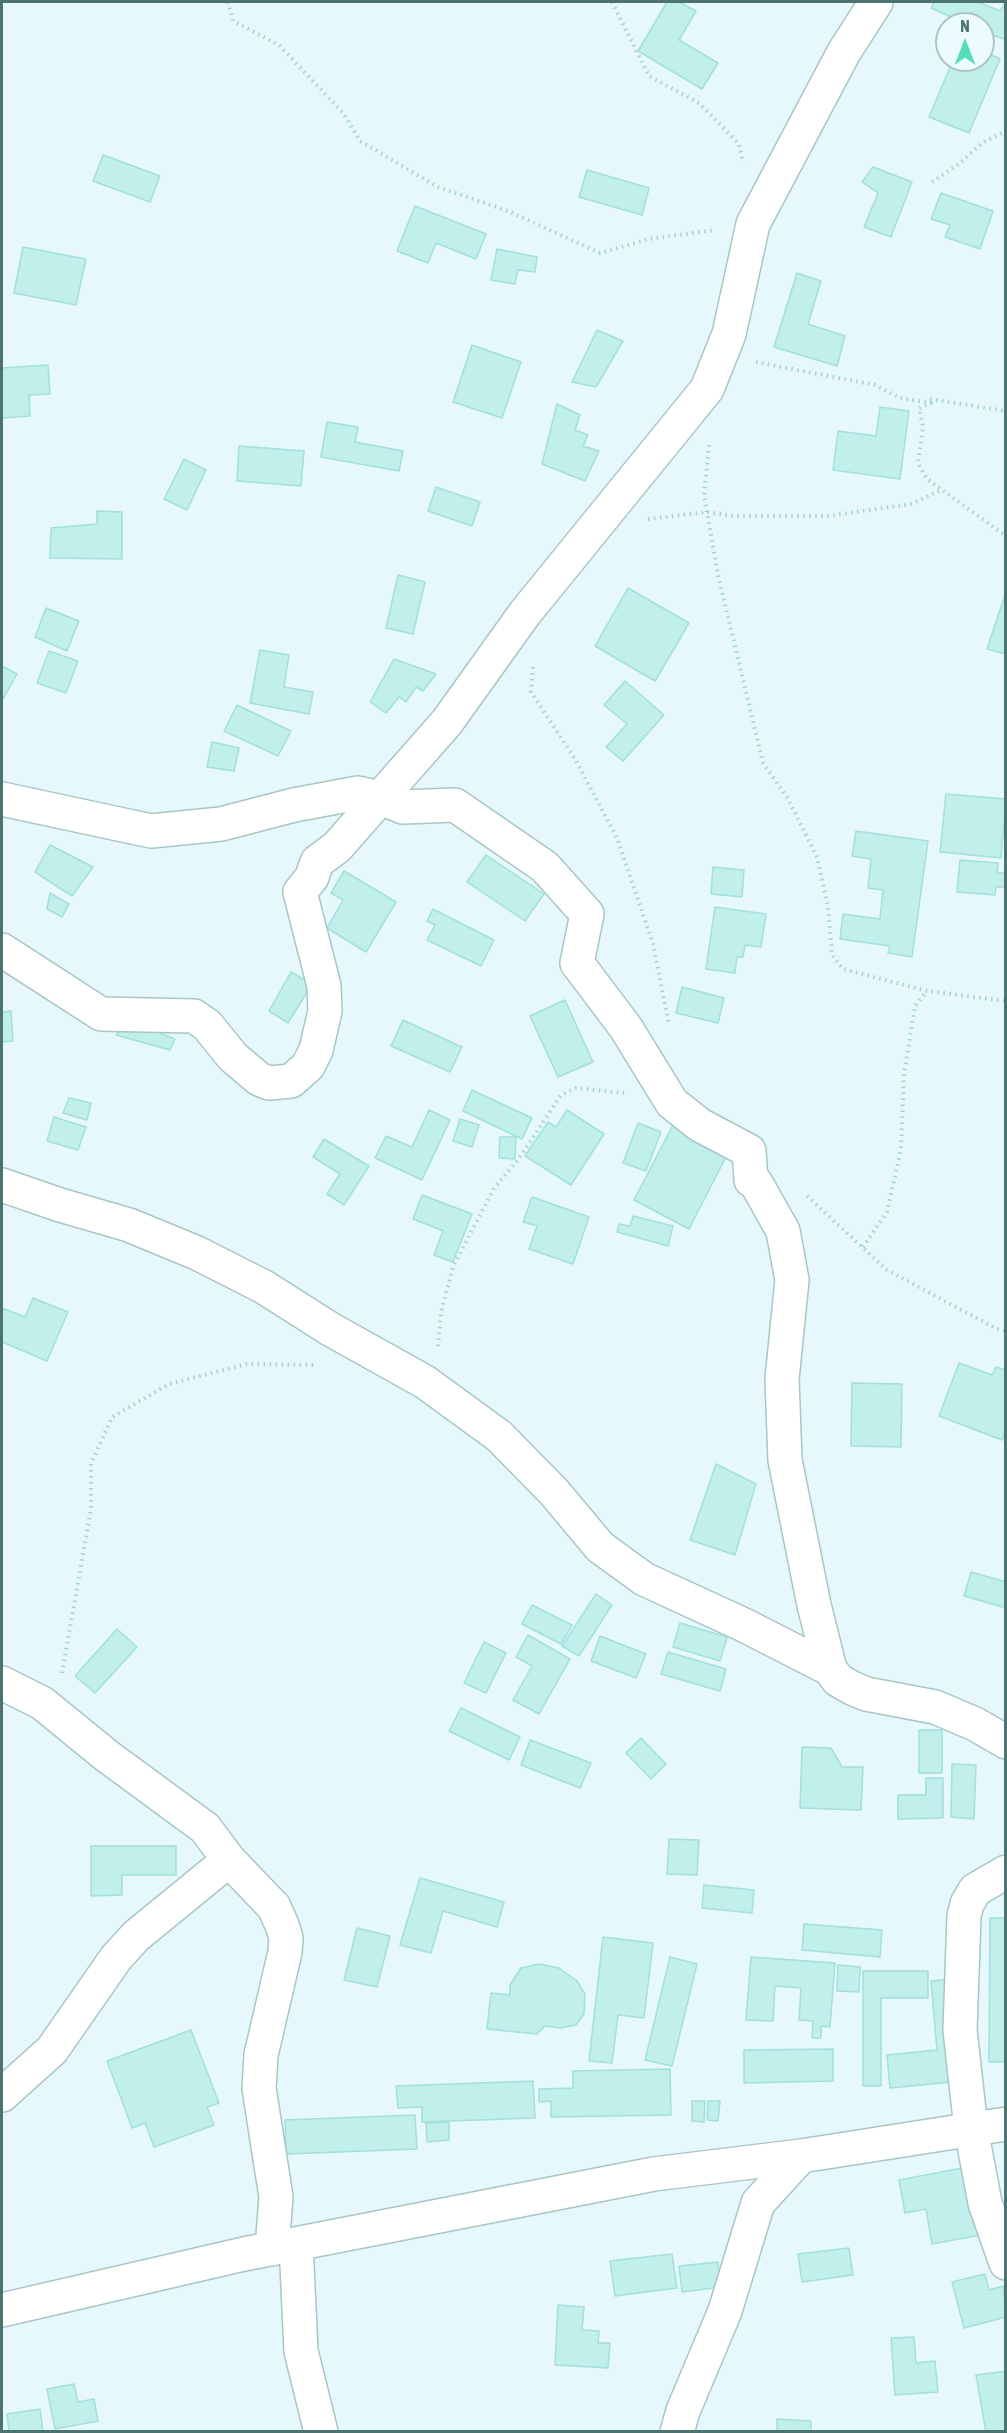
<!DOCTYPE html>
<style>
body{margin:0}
#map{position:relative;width:1007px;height:2433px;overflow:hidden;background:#e6f8fb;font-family:"Asap Condensed",sans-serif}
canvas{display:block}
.frame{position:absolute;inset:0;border:3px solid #4c736f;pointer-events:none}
.north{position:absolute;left:935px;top:12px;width:60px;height:60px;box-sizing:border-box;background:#ecfbfe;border:2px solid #acc5c5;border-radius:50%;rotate:0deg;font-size:16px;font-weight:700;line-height:24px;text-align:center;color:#4c736f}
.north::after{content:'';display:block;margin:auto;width:21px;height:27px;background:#53ddbc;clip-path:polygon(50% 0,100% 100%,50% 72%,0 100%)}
</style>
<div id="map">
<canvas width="1007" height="2433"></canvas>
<div class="frame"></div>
<div class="north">N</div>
</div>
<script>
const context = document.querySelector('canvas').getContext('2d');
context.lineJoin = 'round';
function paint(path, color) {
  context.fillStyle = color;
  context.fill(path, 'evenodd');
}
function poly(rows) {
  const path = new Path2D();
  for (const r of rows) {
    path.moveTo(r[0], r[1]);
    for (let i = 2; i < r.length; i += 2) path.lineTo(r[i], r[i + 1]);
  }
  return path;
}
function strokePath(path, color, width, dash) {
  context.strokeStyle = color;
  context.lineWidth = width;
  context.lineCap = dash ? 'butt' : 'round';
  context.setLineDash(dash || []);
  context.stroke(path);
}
const building = poly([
 [667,2,679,2,696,11,679,40,718,63,702,89,638,51,667,2],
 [934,2,978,2,1000,11,1006,2,1006,40,983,31,983,24,967,24,931,8,934,2],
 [983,51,1000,59,969,133,929,117,953,60,983,60,983,51],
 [103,155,160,176,150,202,93,181,103,155],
 [873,167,912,182,891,237,864,227,878,193,862,182,873,167],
 [587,170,649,188,642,215,579,197,587,170],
 [941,193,993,211,980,249,945,237,950,225,931,219,941,193],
 [415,206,486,234,476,259,436,243,428,263,397,251,415,206],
 [23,247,86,259,76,305,14,293,23,247],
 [497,249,537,257,535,272,518,270,515,284,491,280,497,249],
 [797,273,821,281,808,324,845,336,837,366,774,347,797,273],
 [597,330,623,341,596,387,572,382,597,330],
 [472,345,521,362,502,418,453,402,472,345],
 [48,365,50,394,29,395,30,416,2,418,2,368,48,365],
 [557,404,580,415,575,430,588,435,583,446,599,451,585,481,542,464,557,404],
 [880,407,909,411,900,479,833,470,838,431,876,436,880,407],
 [327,422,358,427,355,442,403,451,399,471,321,457,327,422],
 [239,446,304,451,301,486,237,481,239,446],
 [184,459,206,470,187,510,164,499,184,459],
 [436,487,480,502,472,526,428,511,436,487],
 [97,511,122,512,122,559,50,558,51,528,97,524,97,511],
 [398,575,425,582,413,634,386,628,398,575],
 [628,588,689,623,655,681,595,646,628,588],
 [1006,592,1006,654,987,649,1006,592],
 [46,608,79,621,67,651,35,637,46,608],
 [260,650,289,655,284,687,313,692,309,714,250,703,260,650],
 [49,651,78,661,66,693,37,683,49,651],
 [394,659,436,674,423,691,416,687,406,702,399,697,386,713,370,702,394,659],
 [2,666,17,674,2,701,2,666],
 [625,681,664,715,623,761,606,747,627,724,604,705,625,681],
 [237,705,291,731,278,756,224,731,237,705],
 [212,742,239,748,234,771,207,767,212,742],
 [946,794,1006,799,1001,858,940,852,946,794],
 [856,831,928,841,912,957,888,953,890,946,840,939,843,914,880,919,883,890,868,888,871,859,852,856,856,831],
 [50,845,93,867,72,896,35,872,50,845],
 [486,855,544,894,525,921,467,882,486,855],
 [960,860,998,863,997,873,1006,873,1006,887,996,887,995,895,957,892,960,860],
 [713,867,744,870,742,897,711,894,713,867],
 [344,871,396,902,366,952,327,928,343,900,331,893,344,871],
 [50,893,69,904,62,917,47,909,50,893],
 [715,907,766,914,761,947,745,945,743,957,737,957,735,973,706,969,715,907],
 [433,909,494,940,481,966,427,940,435,925,427,921,433,909],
 [291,972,312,984,288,1023,269,1011,291,972],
 [682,987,724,998,718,1023,676,1013,682,987],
 [565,1000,593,1062,558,1077,530,1016,565,1000],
 [11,1011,13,1041,2,1042,2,1012,11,1011],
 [403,1020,462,1047,450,1072,391,1046,403,1020],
 [129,1021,175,1039,170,1050,116,1035,129,1021],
 [472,1090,532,1118,522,1139,463,1111,472,1090],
 [69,1098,91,1103,87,1120,63,1113,69,1098],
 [429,1110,450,1120,422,1180,375,1158,386,1136,412,1147,429,1110],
 [567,1110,604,1134,571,1185,525,1156,548,1122,556,1127,567,1110],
 [54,1117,86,1127,78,1150,47,1141,54,1117],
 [460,1119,479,1125,472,1147,453,1141,460,1119],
 [638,1123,661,1132,646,1171,623,1163,638,1123],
 [674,1123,729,1151,689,1229,634,1200,674,1123],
 [500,1137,516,1137,515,1159,499,1158,500,1137],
 [324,1139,369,1166,344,1205,327,1194,340,1174,313,1157,324,1139],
 [422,1195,472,1214,453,1262,434,1255,443,1231,413,1219,422,1195],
 [532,1197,589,1217,573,1264,529,1249,537,1226,523,1222,532,1197],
 [633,1216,673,1226,668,1246,617,1232,619,1224,630,1226,633,1216],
 [33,1298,68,1312,47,1361,2,1342,2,1308,25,1317,33,1298],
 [959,1363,992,1375,996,1367,1006,1370,1006,1430,1002,1440,939,1416,959,1363],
 [852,1383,902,1384,901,1447,851,1446,852,1383],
 [716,1464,756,1484,735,1555,690,1540,716,1464],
 [971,1572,1006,1582,1006,1608,964,1596,971,1572],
 [596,1594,612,1605,579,1656,562,1646,596,1594],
 [532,1605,572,1625,561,1644,522,1624,532,1605],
 [680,1623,727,1637,720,1661,673,1647,680,1623],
 [117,1629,137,1647,95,1693,75,1676,117,1629],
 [528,1635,570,1659,539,1714,513,1700,532,1666,516,1657,528,1635],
 [600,1636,646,1654,636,1678,591,1661,600,1636],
 [484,1642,506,1653,486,1693,464,1683,484,1642],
 [668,1652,726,1669,720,1691,661,1674,668,1652],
 [461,1708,520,1737,509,1760,449,1731,461,1708],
 [919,1730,942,1730,942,1773,919,1773,919,1730],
 [641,1738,666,1764,651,1779,626,1753,641,1738],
 [530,1740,591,1763,580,1788,521,1765,530,1740],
 [802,1747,831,1748,842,1767,863,1767,861,1810,800,1808,802,1747],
 [952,1764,976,1765,974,1819,951,1817,952,1764],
 [926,1778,943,1778,943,1818,898,1819,898,1795,926,1795,926,1778],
 [669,1839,699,1840,697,1875,667,1874,669,1839],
 [91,1846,176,1846,176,1875,122,1875,122,1895,91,1896,91,1846],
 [420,1878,504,1902,497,1927,443,1911,431,1953,400,1945,420,1878],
 [704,1885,754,1890,752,1913,702,1908,704,1885],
 [990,1918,1006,1918,1006,2062,989,2062,990,1918],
 [804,1924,882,1930,880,1957,802,1950,804,1924],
 [357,1928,390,1936,377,1987,344,1980,357,1928],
 [603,1937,653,1943,644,2018,618,2015,612,2063,589,2061,603,1937],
 [670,1957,697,1964,672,2066,645,2060,670,1957],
 [751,1957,835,1963,830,2027,821,2026,821,2038,812,2038,813,2021,799,2020,801,1988,775,1986,773,2021,746,2020,751,1957],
 [539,1964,559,1968,577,1981,585,1994,584,2014,576,2025,560,2028,545,2026,537,2034,487,2029,491,1993,510,1995,510,1985,521,1968,539,1964],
 [838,1965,860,1967,859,1992,837,1991,838,1965],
 [863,1971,928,1971,928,1998,881,1998,881,2086,863,2086,863,1971],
 [953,1979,962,2081,890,2088,887,2055,937,2050,931,1981,953,1979],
 [191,2030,219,2103,207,2107,214,2125,154,2147,145,2123,132,2128,107,2061,191,2030],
 [833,2049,833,2081,744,2083,744,2050,833,2049],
 [670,2069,671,2115,551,2117,551,2101,539,2102,539,2089,573,2088,573,2071,670,2069],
 [533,2081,535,2118,422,2122,422,2107,398,2108,396,2086,533,2081],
 [692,2101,705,2101,704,2122,692,2121,692,2101],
 [708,2101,720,2101,718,2121,707,2120,708,2101],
 [415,2115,417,2149,286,2154,285,2120,415,2115],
 [449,2122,449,2140,427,2142,426,2123,449,2122],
 [973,2166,986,2234,932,2244,926,2209,905,2213,899,2180,973,2166],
 [849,2248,853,2275,802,2282,798,2254,849,2248],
 [672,2254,677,2288,615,2296,610,2261,672,2254],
 [718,2262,721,2287,682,2292,679,2266,718,2262],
 [985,2274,989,2290,1003,2286,1006,2317,964,2328,952,2282,985,2274],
 [558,2305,584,2307,582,2330,599,2331,598,2343,610,2343,608,2368,555,2365,558,2305],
 [914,2337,916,2363,935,2361,938,2392,895,2395,891,2338,914,2337],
 [1006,2371,1006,2432,986,2432,976,2375,1006,2371],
 [74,2384,78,2402,94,2399,98,2421,55,2429,47,2389,74,2384],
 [40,2409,43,2432,9,2432,7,2414,40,2409],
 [777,2419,811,2421,811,2432,777,2432,777,2419]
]);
const path = poly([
 [228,2,233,21,279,45,343,113,360,141,438,187,508,211,600,253,649,239,715,230],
 [612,2,649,76,699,103,739,144,743,163],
 [932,182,959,164,982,143,1006,131],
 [756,362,875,385,900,398,931,403,919,408,923,427,918,463,927,479,1006,536],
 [930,399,1006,411],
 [709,445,704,496,707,512,718,575,763,763,788,799,817,857,828,907,832,955,843,969,927,991,1006,1001],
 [648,519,707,512,734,516,827,516,911,504,939,491],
 [533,667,531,692,575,759,617,838,653,944,669,1024],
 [807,1196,887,1270,997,1329,1006,1331],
 [863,1247,887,1212,901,1149,904,1074,915,1006,927,991],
 [438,1346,441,1312,453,1267,494,1188,518,1160,561,1095,576,1088,624,1093],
 [62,1673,91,1509,91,1464,112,1417,169,1384,247,1364,316,1365]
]);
const minor = poly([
 [2,799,151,831,221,824,294,805,358,793,381,798,403,807,455,805,545,867,587,914,577,963,626,1028,672,1103,700,1125,749,1151,751,1180,756,1183,783,1231,792,1280,782,1379,785,1460,814,1605,830,1669,838,1680,852,1688,866,1694,935,1707,975,1724,1006,1742],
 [2,950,101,1014,194,1016,207,1025,233,1057,259,1079,269,1083,291,1081,308,1066,316,1050,325,1011,324,986,300,892,312,877,317,862,337,847,447,722,525,613,707,389,729,334,753,224,844,52,876,2],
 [2,1185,60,1205,129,1225,197,1253,264,1287,330,1329,425,1382,499,1436,554,1492,600,1547,644,1579,744,1625,830,1669],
 [2,1683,42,1703,107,1756,205,1828,229,1860,274,1907,282,1925,286,1938,285,1952,261,2055,259,2088,276,2197,272,2249],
 [1006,1872,975,1890,967,1904,964,1916,960,2030,971,2129,985,2203,1006,2263],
 [2,2095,52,2050,116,1958,136,1936,229,1860],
 [296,2244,301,2351,321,2432],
 [2,2310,244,2254,654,2174,801,2156,1006,2124],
 [677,2432,683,2411,725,2311,758,2203,801,2156]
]);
paint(building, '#c0efec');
strokePath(building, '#a1e0db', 1.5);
strokePath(minor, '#a8c6c6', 36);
strokePath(path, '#a3d3d0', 4, [1.5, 4.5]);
strokePath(minor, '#fff', 33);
</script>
